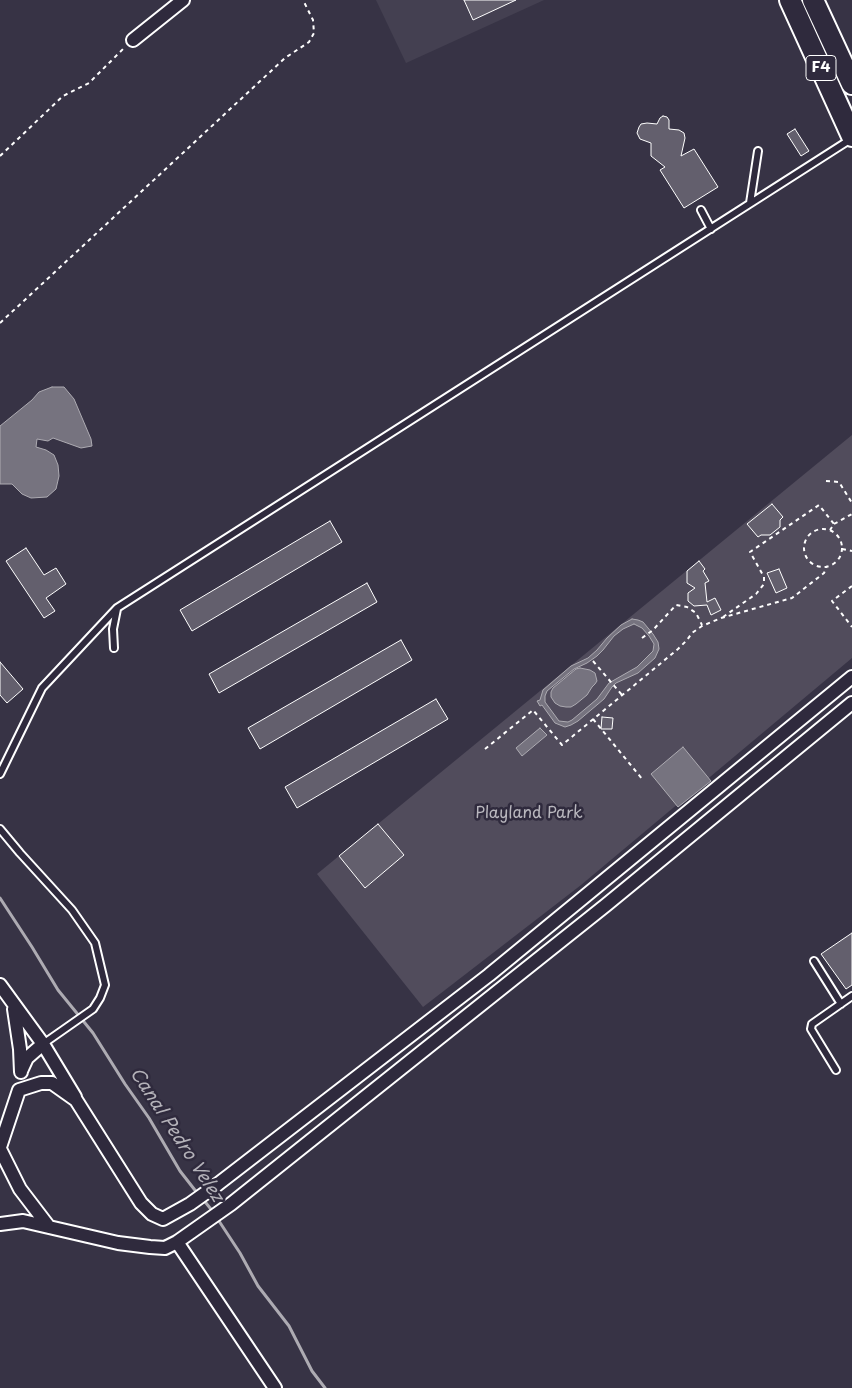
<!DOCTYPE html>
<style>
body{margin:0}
canvas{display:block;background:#373345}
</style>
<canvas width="852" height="1388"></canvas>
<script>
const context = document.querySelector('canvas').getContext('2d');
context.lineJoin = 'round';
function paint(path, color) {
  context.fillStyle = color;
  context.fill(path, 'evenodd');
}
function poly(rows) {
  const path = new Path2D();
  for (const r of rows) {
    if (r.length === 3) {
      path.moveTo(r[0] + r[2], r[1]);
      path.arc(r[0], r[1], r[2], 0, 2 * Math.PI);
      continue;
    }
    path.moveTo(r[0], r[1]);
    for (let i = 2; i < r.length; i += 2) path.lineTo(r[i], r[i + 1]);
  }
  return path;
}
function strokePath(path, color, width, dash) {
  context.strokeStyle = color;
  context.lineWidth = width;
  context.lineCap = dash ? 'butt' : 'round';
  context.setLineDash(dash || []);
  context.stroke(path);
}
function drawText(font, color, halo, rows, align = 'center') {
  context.font = font + ' "Playpen Sans",sans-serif';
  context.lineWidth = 5;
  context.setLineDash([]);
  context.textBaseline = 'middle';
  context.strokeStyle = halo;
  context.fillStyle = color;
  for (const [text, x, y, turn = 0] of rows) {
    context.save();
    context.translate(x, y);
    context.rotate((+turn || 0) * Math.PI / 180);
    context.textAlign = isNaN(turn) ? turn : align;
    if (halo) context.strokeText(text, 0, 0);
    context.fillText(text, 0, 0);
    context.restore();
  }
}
const built = poly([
 [376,0,544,0,406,63]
]);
const green = poly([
 [852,435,852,658,581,885,423,1007,317,874]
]);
const water = poly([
 [52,387,64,387,74,399,91,439,92,446,81,448,53,438,48,441,37,439,36,447,46,450,54,455,58,465,59,476,56,489,47,497,31,498,22,494,12,484,0,484,0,426,32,400,39,392,52,387],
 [632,619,638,620,643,622,653,634,658,642,659,649,655,658,638,673,616,683,612,687,604,699,578,721,571,725,565,727,555,723,542,705,540,706,537,701,540,700,543,690,571,666,588,658,597,650,607,638,621,625,632,619],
 [634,624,642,628,649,636,654,644,653,651,637,667,609,683,597,699,572,720,568,722,559,721,545,702,545,696,547,691,574,669,587,663,597,656,603,650,614,636,623,629,634,624],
 [580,668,590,670,595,673,597,681,595,684,592,687,587,695,576,704,571,707,566,707,560,706,555,703,551,697,551,692,553,688,576,669,580,668],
 [540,728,547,735,522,756,516,748,540,728],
 [683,747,711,781,678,807,651,774,683,747]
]);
const stream = poly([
 [0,898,32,947,58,990,93,1033,125,1084,149,1118,180,1171,198,1194],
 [202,1198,214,1213],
 [217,1218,240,1253,258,1286,289,1326,312,1371,325,1388]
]);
const building = poly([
 [464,0,516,0,473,20,464,0],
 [663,116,667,117,669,120,669,129,679,130,684,133,685,138,681,156,694,149,718,187,684,208,660,170,665,167,651,156,651,143,640,139,637,133,639,127,641,124,647,123,657,124,660,118,663,116],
 [795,129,809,151,801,156,787,134,795,129],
 [772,504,783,517,780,520,780,527,770,535,761,535,758,537,747,524,772,504],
 [330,521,342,542,192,631,180,610,330,521],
 [26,548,44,575,56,568,66,584,46,598,55,611,44,618,6,561,26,548],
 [699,561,705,569,703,571,709,581,705,583,707,602,715,598,721,610,711,615,707,605,694,606,688,601,688,593,695,588,687,583,687,571,699,561],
 [779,569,787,588,776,593,767,573,779,569],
 [367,583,377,602,219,693,209,674,367,583],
 [401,640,412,660,260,749,248,728,401,640],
 [0,662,23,689,7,703,0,695,0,662],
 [436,699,448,719,297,808,285,787,436,699],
 [602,717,613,718,612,729,601,729,602,717],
 [378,824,404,855,365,888,339,856,378,824],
 [852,933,852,985,846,989,821,954,852,933]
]);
const path = poly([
 [0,156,63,96,89,83,124,48],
 [0,323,285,58,309,42,314,33,313,20,303,0],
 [826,481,839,482,852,503],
 [834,524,852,514],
 [823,548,19],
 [842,549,852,551],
 [852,586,832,601,852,627],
 [723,617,756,594,764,584,764,577,750,552,819,505,834,524,830,530],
 [642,638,653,630,676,605,687,607,696,613,702,625],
 [593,661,622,695],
 [593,719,643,780],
 [485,749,533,710,562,745,678,649,687,640,692,633,702,626,721,618,792,598,824,573,827,566]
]);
const service = poly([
 [750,203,758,151],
 [701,210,711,229],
 [114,648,113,629,117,609],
 [0,774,42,688,117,608,851,139],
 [0,829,20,853,72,910,95,943,105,985,100,998,93,1009,43,1044],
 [814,961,841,1004],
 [836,1070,811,1029,812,1024,852,996]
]);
const minor = poly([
 [133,40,183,0],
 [0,985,43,1044,75,1097],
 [14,1009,20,1049,21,1072],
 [21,1071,27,1058,43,1044],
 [0,1147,19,1090,41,1083,52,1083,76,1100,141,1203,152,1214,163,1219,190,1204,218,1184,489,975,852,677],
 [0,1149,20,1189,49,1227],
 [0,1224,23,1221,118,1243,150,1247,165,1248,177,1242,231,1204,606,905,852,703],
 [177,1242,275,1388]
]);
const trunk = poly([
 [790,0,852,136],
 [813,0,852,84]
]);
const shields = [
 [821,68,30]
];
const shieldNames = [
 ["F4",821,68]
];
const parkNames = [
 ["Playland Park",529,814]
];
const waterNames = [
 ["Canal Pedro Velez",176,1135,57]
];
paint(built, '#444051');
paint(green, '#514c5c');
paint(water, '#76737f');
strokePath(water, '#adabb2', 1);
strokePath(stream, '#adabb2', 3);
paint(building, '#635f6d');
strokePath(building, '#fff', 1);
strokePath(service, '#fff', 10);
strokePath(minor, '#fff', 16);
strokePath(trunk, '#fff', 24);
strokePath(path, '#fff', 2, [4, 4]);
strokePath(service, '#2f2a3d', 6);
strokePath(minor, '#2f2a3d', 12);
strokePath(trunk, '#2f2a3d', 20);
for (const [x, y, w] of shields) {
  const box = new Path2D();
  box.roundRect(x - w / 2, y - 12.5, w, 25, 4);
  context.fillStyle = '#2f2a3d';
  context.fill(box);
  strokePath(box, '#fff', 1);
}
drawText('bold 15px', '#fff', null, shieldNames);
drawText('16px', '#b9b7be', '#2f2a3d', parkNames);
drawText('italic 18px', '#b4b2b9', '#2f2a3d', waterNames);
</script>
